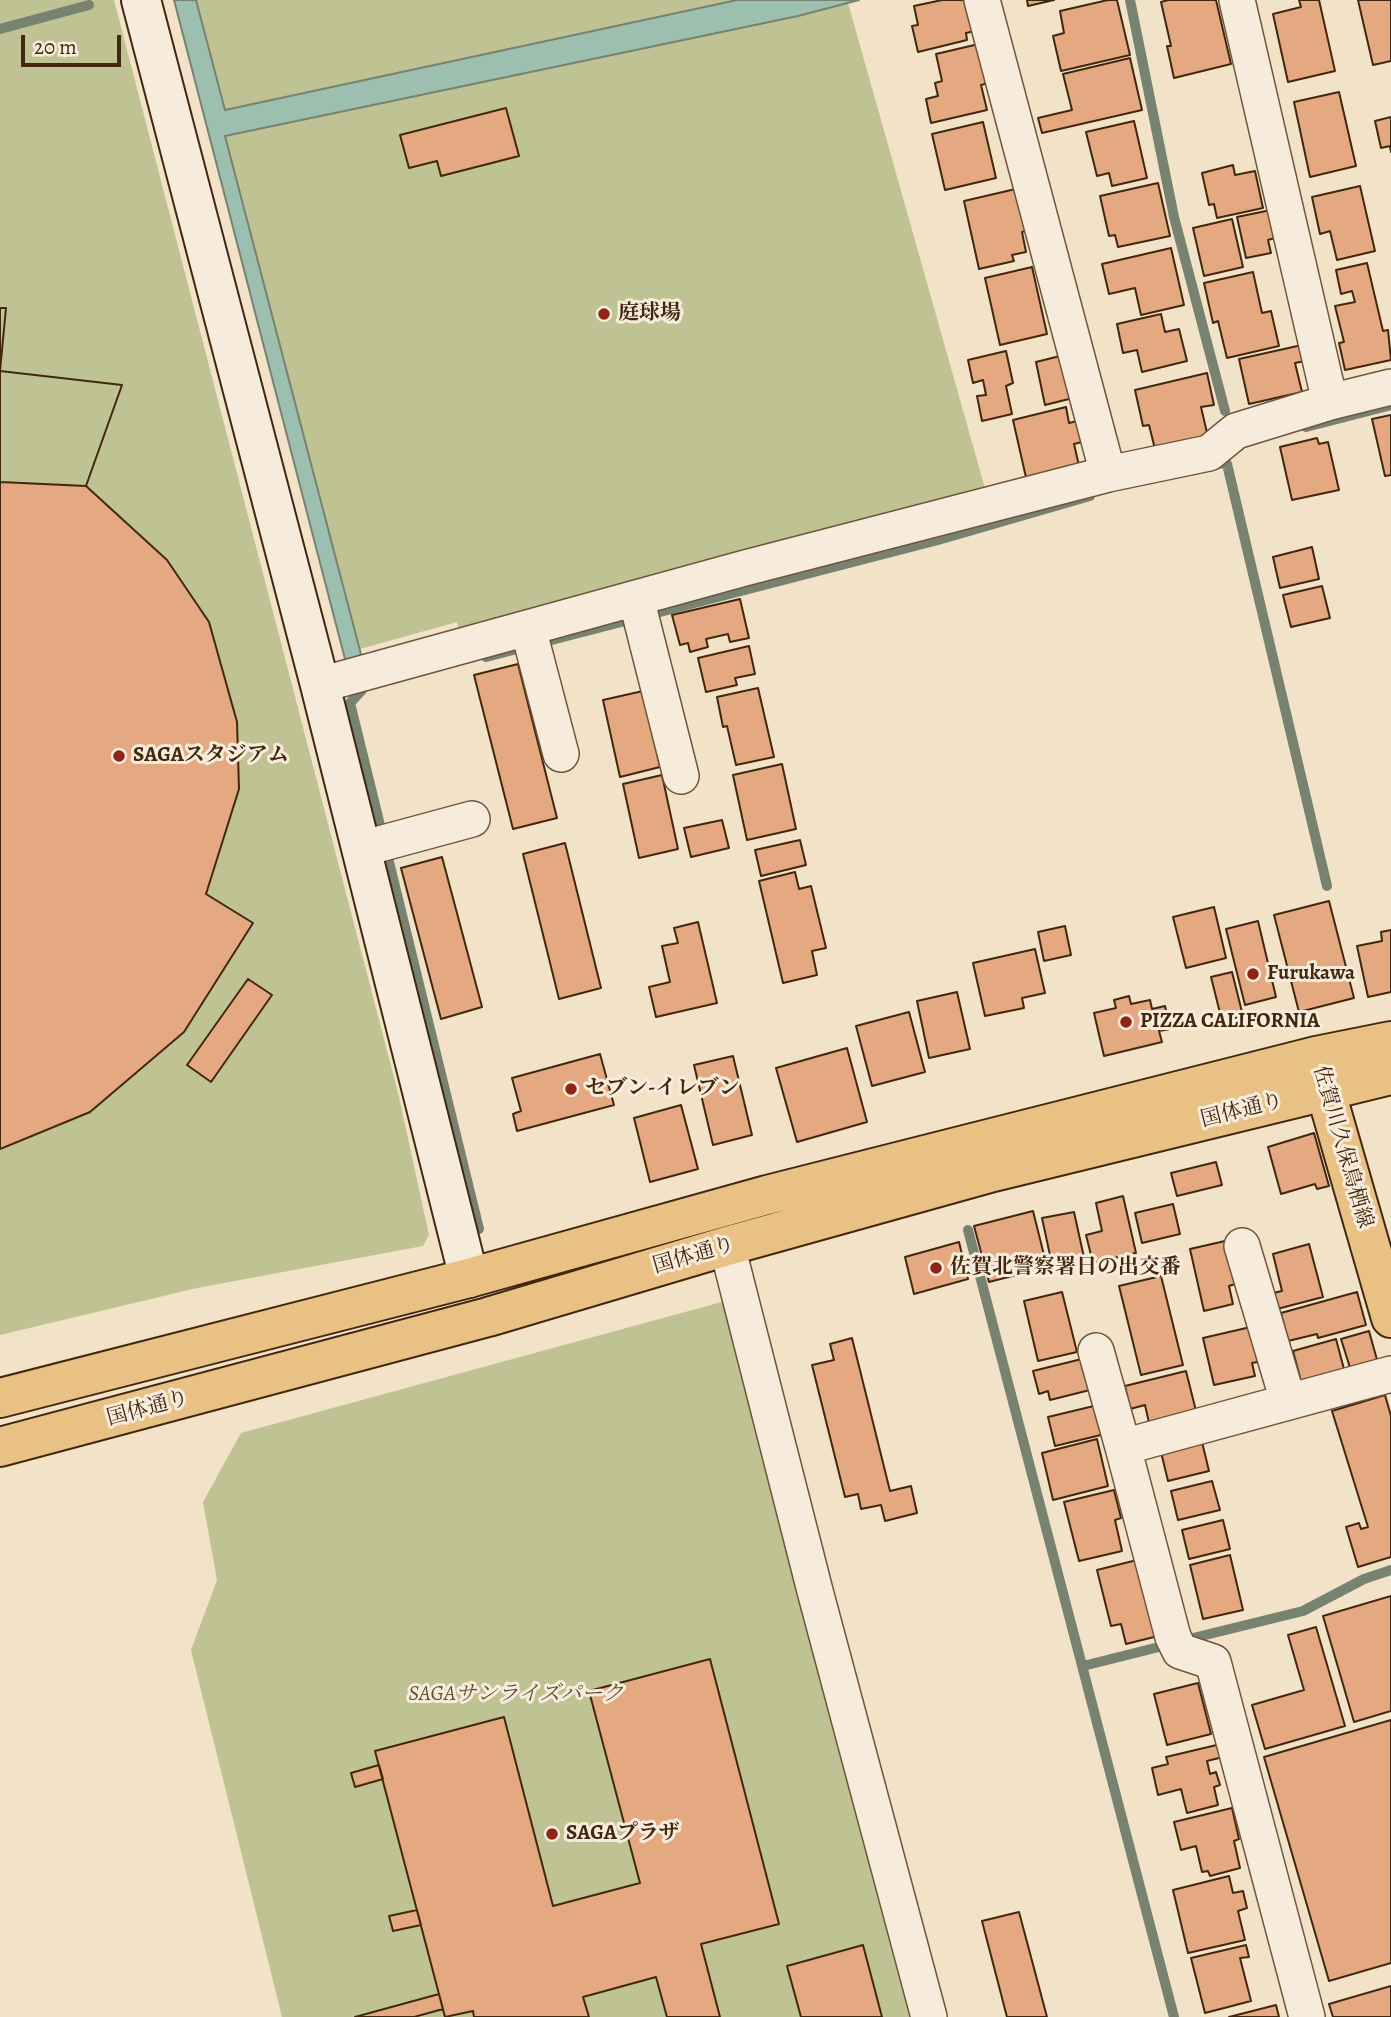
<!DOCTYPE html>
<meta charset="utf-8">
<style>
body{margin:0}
#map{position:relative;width:1391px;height:2017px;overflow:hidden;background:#f2e2c7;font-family:Alegreya,serif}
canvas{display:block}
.scale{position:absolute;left:21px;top:35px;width:100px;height:32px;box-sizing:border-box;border:4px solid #42270f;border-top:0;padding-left:9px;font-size:21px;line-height:24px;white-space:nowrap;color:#42270f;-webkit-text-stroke:5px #f7ecdb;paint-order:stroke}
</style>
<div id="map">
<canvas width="1391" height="2017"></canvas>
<div class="scale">20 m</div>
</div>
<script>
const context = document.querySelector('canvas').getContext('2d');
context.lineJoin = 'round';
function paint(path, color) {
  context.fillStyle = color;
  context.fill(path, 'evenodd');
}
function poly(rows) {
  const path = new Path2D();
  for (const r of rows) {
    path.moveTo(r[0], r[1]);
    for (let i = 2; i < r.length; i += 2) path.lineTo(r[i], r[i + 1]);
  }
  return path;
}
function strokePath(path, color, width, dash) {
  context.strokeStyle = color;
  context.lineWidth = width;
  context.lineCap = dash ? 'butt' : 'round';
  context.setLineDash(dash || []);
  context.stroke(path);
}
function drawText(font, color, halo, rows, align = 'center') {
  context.font = font + ' Alegreya,"Noto Serif JP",serif';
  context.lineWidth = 6;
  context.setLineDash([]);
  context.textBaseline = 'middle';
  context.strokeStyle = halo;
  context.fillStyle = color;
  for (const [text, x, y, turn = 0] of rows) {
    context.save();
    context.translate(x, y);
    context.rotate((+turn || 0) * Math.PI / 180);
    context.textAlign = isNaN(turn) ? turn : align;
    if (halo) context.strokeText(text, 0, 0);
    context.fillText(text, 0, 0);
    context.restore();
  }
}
const green = poly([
 [0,0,114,0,399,1097,429,1235,423,1246,197,1288,0,1335],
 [196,0,840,0,848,3,986,492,461,636,457,622,360,649,224,136,225,110],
 [729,1300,915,2017,282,2017,191,1650,217,1580,203,1502,241,1433]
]);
const water = poly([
 [174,0,196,0,225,110,737,0,859,0,798,16,225,136,368,681,352,686,174,0]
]);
const stream = poly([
 [1130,0,1174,217,1225,411],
 [0,29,89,5],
 [1306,427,1391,405],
 [1212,463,1227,464,1327,886],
 [486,657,938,540,1090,496],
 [362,690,350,703,479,1229],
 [968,1230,1174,2017],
 [1185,1640,1303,1611,1364,1579,1391,1570],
 [1083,1666,1171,1644]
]);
const building = poly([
 [942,0,972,0,979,30,966,33,967,40,918,52,912,26,918,25,914,6,942,0],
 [1027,0,1054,0,1028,6,1027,0],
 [1108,0,1117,0,1130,55,1061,71,1053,36,1064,33,1060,11,1108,0],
 [1168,0,1216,0,1231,64,1174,78,1167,46,1171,46,1161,2,1168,0],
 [1299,0,1319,0,1335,71,1288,82,1273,14,1301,7,1299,0],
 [1358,0,1391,0,1391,61,1373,65,1358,0],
 [983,43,992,82,981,85,987,110,931,123,926,99,938,96,935,83,942,81,936,54,983,43],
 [1130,58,1142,110,1042,133,1038,118,1072,110,1063,74,1130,58],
 [1339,92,1356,166,1310,177,1294,102,1339,92],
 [506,108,519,156,441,176,437,161,409,168,400,135,506,108],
 [1391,117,1391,152,1390,146,1381,148,1375,121,1391,117],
 [1134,121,1147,178,1112,186,1109,173,1097,176,1086,132,1134,121],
 [983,122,996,178,945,190,932,134,983,122],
 [1233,165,1235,175,1255,171,1263,208,1217,218,1214,204,1209,205,1202,173,1233,165],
 [1158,183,1170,236,1118,247,1115,235,1109,236,1100,196,1158,183],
 [1360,186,1375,251,1337,260,1330,231,1320,234,1312,197,1360,186],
 [1020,188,1029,230,1022,232,1026,252,1012,255,1014,261,979,269,964,201,1020,188],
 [1271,210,1278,237,1268,240,1271,253,1246,258,1237,217,1271,210],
 [1232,219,1243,267,1204,276,1193,228,1232,219],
 [1171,248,1184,305,1141,315,1135,288,1109,294,1102,264,1171,248],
 [1367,263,1383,331,1388,330,1391,360,1345,370,1339,343,1344,342,1335,306,1355,302,1352,291,1341,294,1336,270,1367,263],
 [1032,267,1047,334,1000,345,985,278,1032,267],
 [1253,272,1262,313,1271,311,1279,346,1227,358,1218,321,1213,323,1204,283,1253,272],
 [0,308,6,308,0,371,122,385,86,486,0,482,0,308],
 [0,308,6,308,0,371,122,385,86,486,167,560,209,622,237,722,239,789,206,894,253,923,184,1032,90,1112,0,1149,0,308],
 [1161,314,1165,332,1179,329,1187,361,1142,372,1137,350,1123,353,1117,324,1161,314],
 [1302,345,1305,361,1295,363,1302,392,1249,404,1239,359,1302,345],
 [1006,351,1013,383,1006,386,1012,414,982,421,977,396,986,395,983,380,973,383,968,360,1006,351],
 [1064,355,1073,398,1045,405,1036,362,1064,355],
 [1207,373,1214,405,1201,407,1208,437,1155,449,1149,425,1143,426,1135,390,1207,373],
 [1066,407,1069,423,1077,421,1082,442,1074,444,1080,470,1027,482,1013,420,1066,407],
 [1391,415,1391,475,1385,476,1372,419,1391,415],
 [1317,438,1319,444,1328,442,1339,490,1292,500,1280,447,1317,438],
 [1312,547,1319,579,1280,588,1273,557,1312,547],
 [1322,586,1330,618,1291,627,1283,595,1322,586],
 [740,599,749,638,730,642,728,634,706,639,708,647,690,652,688,643,680,645,672,615,740,599],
 [749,646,755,674,735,678,737,685,706,692,698,658,749,646],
 [518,664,557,818,513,829,474,675,518,664],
 [758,688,774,757,736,765,727,726,723,727,717,697,758,688],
 [643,691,660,767,620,777,603,700,643,691],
 [782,764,796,829,747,840,733,775,782,764],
 [662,775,678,849,639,858,623,784,662,775],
 [722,820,729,848,691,857,684,828,722,820],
 [800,840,806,865,761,876,755,850,800,840],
 [565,843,601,988,559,999,523,854,565,843],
 [442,857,482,1007,441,1019,401,868,442,857],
 [795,872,799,889,811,886,826,948,812,951,817,975,783,983,759,881,795,872],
 [1329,901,1354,998,1299,1012,1274,915,1329,901],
 [1214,907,1226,958,1186,968,1173,917,1214,907],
 [1258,921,1276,997,1245,1005,1226,929,1258,921],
 [698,922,717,1003,656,1017,649,987,670,982,662,946,678,943,674,928,698,922],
 [1065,926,1071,955,1044,961,1038,932,1065,926],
 [1391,930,1391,992,1368,997,1357,946,1382,941,1381,932,1391,930],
 [1035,949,1045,993,1022,998,1024,1008,985,1016,973,963,1035,949],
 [1232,972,1243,1016,1222,1021,1211,977,1232,972],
 [248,979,272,995,211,1082,187,1065,248,979],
 [957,992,970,1049,929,1058,917,1001,957,992],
 [1129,996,1131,1004,1150,1000,1152,1009,1165,1006,1170,1029,1159,1031,1162,1042,1104,1056,1094,1013,1116,1008,1114,1000,1129,996],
 [909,1012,925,1072,872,1086,856,1026,909,1012],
 [847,1048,867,1122,797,1142,776,1068,847,1048],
 [600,1054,614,1105,517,1131,513,1114,521,1111,512,1078,600,1054],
 [733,1056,752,1135,713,1145,694,1065,733,1056],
 [681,1105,698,1169,650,1182,634,1118,681,1105],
 [1314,1133,1329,1186,1317,1189,1315,1184,1281,1194,1268,1147,1314,1133],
 [1216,1162,1222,1185,1177,1196,1171,1173,1216,1162],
 [1123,1196,1136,1253,1093,1263,1086,1235,1102,1231,1096,1203,1123,1196],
 [1173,1204,1180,1234,1142,1243,1135,1213,1173,1204],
 [1033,1211,1047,1267,989,1282,974,1226,1033,1211],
 [1074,1212,1085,1262,1053,1269,1042,1218,1074,1212],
 [1225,1241,1235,1284,1229,1286,1233,1304,1204,1311,1190,1249,1225,1241],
 [959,1242,968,1279,914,1294,905,1257,959,1242],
 [1309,1244,1323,1297,1277,1309,1273,1293,1282,1291,1273,1254,1309,1244],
 [1161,1276,1183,1365,1141,1375,1119,1286,1161,1276],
 [1062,1292,1077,1352,1038,1361,1024,1301,1062,1292],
 [1357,1292,1366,1325,1318,1338,1317,1334,1288,1341,1281,1313,1357,1292],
 [1255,1326,1263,1361,1252,1363,1255,1376,1214,1385,1203,1338,1255,1326],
 [1369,1331,1379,1367,1352,1374,1341,1339,1369,1331],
 [852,1338,890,1491,911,1486,917,1513,885,1521,881,1505,861,1509,858,1494,845,1497,812,1365,834,1360,830,1344,852,1338],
 [1336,1339,1345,1373,1302,1385,1293,1351,1336,1339],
 [1090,1357,1098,1388,1050,1400,1048,1391,1039,1394,1033,1371,1090,1357],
 [1186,1371,1197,1415,1150,1427,1145,1405,1130,1409,1125,1386,1186,1371],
 [1385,1395,1391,1416,1391,1557,1358,1567,1346,1527,1359,1523,1361,1529,1368,1527,1332,1411,1385,1395],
 [1098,1405,1105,1434,1055,1446,1048,1417,1098,1405],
 [1097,1439,1108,1486,1053,1500,1042,1453,1097,1439],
 [1202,1442,1209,1471,1168,1481,1161,1452,1202,1442],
 [1212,1481,1220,1510,1178,1520,1171,1491,1212,1481],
 [1114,1490,1121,1518,1115,1520,1122,1551,1079,1561,1064,1502,1114,1490],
 [1223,1520,1230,1549,1189,1559,1182,1530,1223,1520],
 [1230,1555,1243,1610,1203,1619,1190,1565,1230,1555],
 [1137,1560,1162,1635,1126,1644,1121,1624,1111,1626,1097,1570,1137,1560],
 [1391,1596,1391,1711,1354,1722,1323,1616,1391,1596],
 [1316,1627,1345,1726,1265,1749,1252,1705,1304,1690,1288,1635,1316,1627],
 [710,1659,779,1924,701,1944,720,2017,667,2017,656,1977,583,1997,589,2017,474,2017,473,2011,445,2017,375,1751,504,1717,553,1906,640,1883,589,1691,710,1659],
 [1198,1683,1211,1734,1167,1745,1154,1694,1198,1683],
 [1391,1720,1391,1963,1329,1981,1264,1757,1391,1720],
 [1221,1744,1223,1757,1207,1761,1210,1774,1216,1772,1220,1785,1214,1787,1218,1805,1187,1813,1181,1789,1158,1795,1152,1768,1168,1764,1166,1757,1221,1744],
 [379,1765,383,1779,355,1787,351,1773,379,1765],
 [1232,1808,1239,1839,1234,1841,1240,1868,1210,1876,1208,1871,1202,1872,1196,1846,1181,1850,1174,1822,1232,1808],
 [1229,1876,1233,1893,1243,1891,1247,1908,1238,1911,1245,1940,1188,1953,1173,1890,1229,1876],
 [417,1910,421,1925,393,1931,389,1916,417,1910],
 [1019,1912,1047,2017,1007,2017,982,1921,1019,1912],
 [863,1945,882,2017,801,2017,787,1966,863,1945],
 [1246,1945,1249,1957,1240,1958,1251,2001,1205,2013,1191,1958,1246,1945],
 [1391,1986,1391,2017,1333,2017,1329,2004,1391,1986],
 [439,1994,443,2009,414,2017,355,2017,439,1994],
 [1276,2005,1279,2017,1229,2017,1276,2005]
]);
const street = poly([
 [982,0,1108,474],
 [1237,0,1330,402],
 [636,598,681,776],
 [528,628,561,754],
 [320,685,745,568,1108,474,1209,453,1236,431,1330,402,1391,387],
 [361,849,472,819],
 [727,1246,815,1591,929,2017],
 [1242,1246,1288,1401],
 [1096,1351,1123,1447],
 [1307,2017,1213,1662,1180,1651,1173,1637,1123,1447,1391,1374]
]);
const secondary = poly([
 [141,0,320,685,469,1278]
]);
const primary = poly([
 [1316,1058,1391,1318]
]);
const highway = poly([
 [0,1398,469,1278,767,1195,1316,1056,1391,1041],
 [0,1447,488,1317,727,1246,993,1172,1391,1075]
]);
const markers = [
 [604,314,7,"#8f2418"],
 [119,756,7,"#8f2418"],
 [1253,974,7,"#8f2418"],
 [1126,1022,7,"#8f2418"],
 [571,1089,7,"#8f2418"],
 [936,1268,7,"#8f2418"],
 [552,1834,7,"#8f2418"]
];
const poiNames = [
 ["庭球場",618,314],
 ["SAGAスタジアム",133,756],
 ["Furukawa",1267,974],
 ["PIZZA CALIFORNIA",1140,1022],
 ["セブン-イレブン",585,1089],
 ["佐賀北警察署日の出交番",950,1268],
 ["SAGAプラザ",566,1834]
];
const streetNames = [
 ["国体通り",1242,1111,-14],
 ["佐賀川久保鳥栖線",1342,1147,74],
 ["国体通り",694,1256,-16],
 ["国体通り",148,1409,-15]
];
const parkNames = [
 ["SAGAサンライズパーク",516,1695]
];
paint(green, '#bfc292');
paint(water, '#9cbfb0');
strokePath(water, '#788270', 2);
strokePath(stream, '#788270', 10);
paint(building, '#e5a982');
strokePath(building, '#42270f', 2);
strokePath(street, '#6e563d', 38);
strokePath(secondary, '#42270f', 42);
strokePath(primary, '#42270f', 42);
strokePath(highway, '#42270f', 42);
strokePath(street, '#f7ecdb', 35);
strokePath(secondary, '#f7ecdb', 38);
strokePath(primary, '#e9c184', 38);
strokePath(highway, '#e9c184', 38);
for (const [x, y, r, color] of markers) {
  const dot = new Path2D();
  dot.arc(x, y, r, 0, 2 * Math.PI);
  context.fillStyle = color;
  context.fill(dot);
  strokePath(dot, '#f7ecdb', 2.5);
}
drawText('bold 21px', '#42270f', '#f7ecdb', poiNames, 'left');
drawText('21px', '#42270f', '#f7ecdb', streetNames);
drawText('italic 21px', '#614e30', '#f7ecdb', parkNames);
</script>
